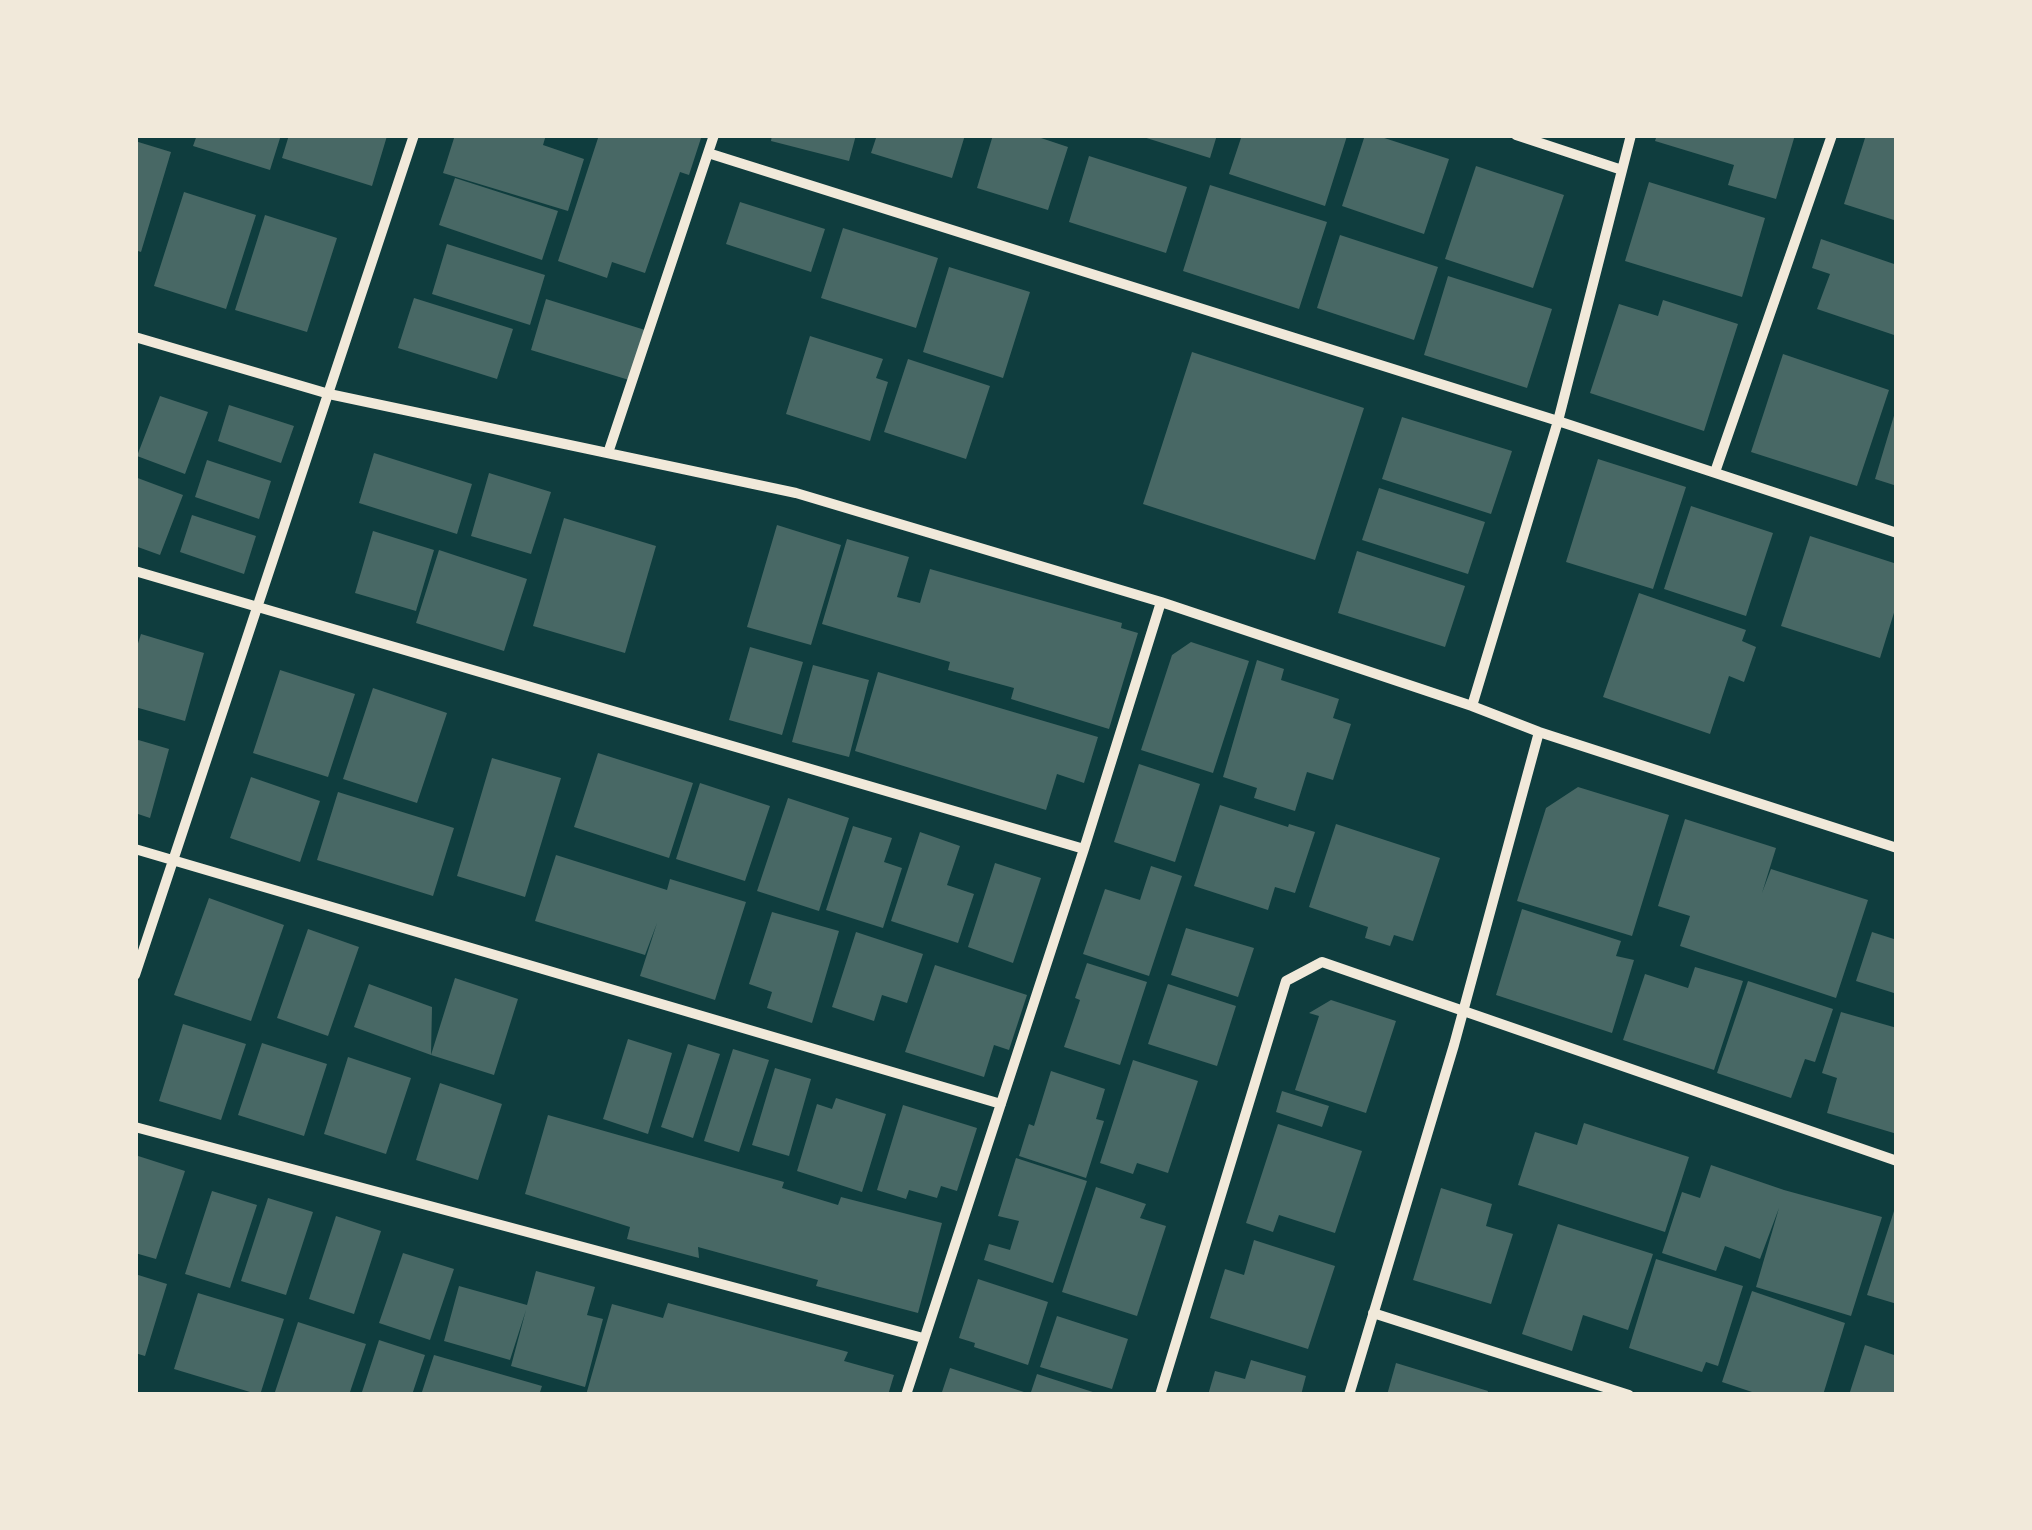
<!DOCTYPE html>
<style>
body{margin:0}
#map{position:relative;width:2032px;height:1530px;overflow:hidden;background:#0f3d3e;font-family:"Work Sans",sans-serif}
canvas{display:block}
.frame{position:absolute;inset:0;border:138px solid #f1e9da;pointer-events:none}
</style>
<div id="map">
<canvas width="2032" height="1530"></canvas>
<div class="frame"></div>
</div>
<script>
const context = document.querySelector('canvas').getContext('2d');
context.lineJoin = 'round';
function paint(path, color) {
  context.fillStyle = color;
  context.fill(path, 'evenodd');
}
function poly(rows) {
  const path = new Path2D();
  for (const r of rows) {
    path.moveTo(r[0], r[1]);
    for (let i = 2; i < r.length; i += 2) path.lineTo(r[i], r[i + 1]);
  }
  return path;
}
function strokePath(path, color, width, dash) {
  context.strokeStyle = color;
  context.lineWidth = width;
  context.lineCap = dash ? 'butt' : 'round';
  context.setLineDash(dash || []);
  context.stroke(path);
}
const building = poly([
 [197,135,281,135,270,170,193,146],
 [289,135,383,135,387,136,372,186,282,158],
 [455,135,546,135,543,145,584,159,568,211,443,173],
 [599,135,702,135,689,175,680,172,645,273,612,262,607,278,558,261],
 [772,135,856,135,849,161,771,141],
 [877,135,965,135,952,178,871,153],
 [993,135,1032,135,1068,147,1048,210,977,188],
 [1137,135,1217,135,1210,158],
 [1242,135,1347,136,1325,206,1229,174],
 [1365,135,1375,135,1449,159,1424,234,1342,206],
 [1657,135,1795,135,1776,199,1728,185,1734,165,1655,141],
 [1866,135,1897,135,1897,221,1844,204],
 [135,141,171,152,141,252,135,250],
 [1089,156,1187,187,1166,253,1069,222],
 [1476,166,1564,195,1533,288,1445,259],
 [455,178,558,211,542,260,439,225],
 [1649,182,1765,218,1742,297,1625,261],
 [1210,185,1327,222,1299,309,1183,271],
 [184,192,256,215,226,309,154,286],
 [740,202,825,229,811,272,726,244],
 [265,215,337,238,307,332,235,310],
 [843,228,938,258,916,328,821,298],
 [1340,235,1438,267,1414,340,1317,308],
 [1821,239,1897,265,1897,336,1817,309,1830,274,1812,268],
 [447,244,545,275,530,325,432,294],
 [949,267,1030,292,1003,378,923,352],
 [1448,276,1552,309,1527,388,1424,355],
 [414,298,513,329,497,379,398,348],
 [546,299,645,330,629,380,531,350],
 [1663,300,1738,324,1704,431,1590,393,1619,304,1658,316],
 [810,336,883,359,876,378,888,382,870,441,786,414],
 [1192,352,1364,408,1315,560,1143,504],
 [1783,354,1889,390,1857,486,1751,452],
 [908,359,990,386,966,459,884,432],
 [160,396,208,412,185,474,137,456],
 [229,405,294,426,281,463,218,441],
 [1896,409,1897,409,1897,486,1875,479],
 [1402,417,1512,451,1491,514,1382,479],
 [374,453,472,484,457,534,359,503],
 [1598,459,1686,487,1653,589,1566,562],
 [207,460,271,481,259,519,195,497],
 [489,473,551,492,531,554,471,536],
 [135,477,183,495,160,555,135,546],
 [1379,488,1485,522,1468,574,1362,540],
 [1691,506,1773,533,1746,616,1664,589],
 [192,515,256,536,244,574,180,552],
 [564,518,656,546,625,653,533,626],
 [777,525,841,545,811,645,747,627],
 [373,531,434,550,416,611,355,593],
 [1810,536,1897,564,1897,603,1880,658,1781,626],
 [847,539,909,557,897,597,920,603,930,569,1122,623,1121,628,1138,633,1109,729,1011,699,1014,688,948,670,950,662,822,624],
 [439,550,527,579,504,651,416,623],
 [1357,551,1465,586,1445,647,1338,613],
 [1639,593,1746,630,1742,641,1756,647,1744,682,1729,676,1710,734,1603,697],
 [141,634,204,653,185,721,135,707,135,653],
 [1191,642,1249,661,1213,773,1141,750,1172,655],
 [750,647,803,662,782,735,729,720],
 [1257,660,1284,669,1281,680,1339,699,1333,718,1351,724,1333,780,1307,772,1295,811,1254,798,1257,788,1223,777],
 [813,665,869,680,849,757,792,742],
 [280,670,355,694,328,777,253,753],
 [878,672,1098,737,1084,783,1057,774,1046,810,855,751],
 [373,688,447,713,417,803,343,779],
 [135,739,169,749,150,818,135,813],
 [598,753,693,783,669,858,574,827],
 [492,758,561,778,525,897,457,876],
 [1139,764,1200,784,1175,862,1114,842],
 [251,777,320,801,300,862,230,838],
 [700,783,770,806,745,881,676,859],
 [1578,787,1669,815,1632,936,1517,901,1546,808],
 [338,792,454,828,433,896,317,860],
 [788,798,849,818,819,911,757,891],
 [1220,805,1288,827,1289,824,1315,832,1295,893,1275,887,1268,910,1194,886],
 [1685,819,1776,848,1762,893,1771,869,1868,900,1836,998,1680,946,1690,916,1658,906],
 [1336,824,1440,858,1413,941,1394,935,1390,946,1365,938,1368,927,1309,907],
 [853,826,892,838,884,862,902,868,883,928,826,910],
 [920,832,960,846,947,885,974,894,958,943,891,921],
 [556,855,667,890,670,879,746,902,715,1000,640,976,657,923,645,955,535,921],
 [995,863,1041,878,1013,963,968,947],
 [1151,866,1182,876,1149,976,1083,954,1105,889,1140,900],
 [209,898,284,925,251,1021,174,995],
 [1522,909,1621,941,1616,956,1634,960,1612,1033,1496,995],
 [772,912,839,931,812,1023,767,1008,772,992,749,984],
 [1186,928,1254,948,1238,997,1171,975],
 [308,929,359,947,328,1036,277,1018],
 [856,932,923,954,907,1003,882,995,874,1021,832,1007],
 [1872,932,1897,940,1897,994,1856,981],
 [1087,963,1147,982,1120,1065,1064,1047,1080,1000,1075,998],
 [935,965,1027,995,1009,1050,994,1045,984,1077,905,1052],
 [1695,967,1743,981,1714,1070,1623,1040,1645,974,1688,988],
 [455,978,518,999,494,1075,431,1055,354,1027,369,984,432,1007,431,1055],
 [1748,981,1833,1009,1815,1062,1805,1059,1791,1098,1717,1073],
 [1168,984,1236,1006,1217,1066,1148,1044],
 [1331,1000,1396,1021,1366,1113,1295,1090,1319,1016,1309,1013],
 [1841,1012,1897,1028,1897,1134,1827,1113,1837,1078,1822,1073],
 [183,1024,246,1044,221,1120,159,1101],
 [628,1039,672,1053,648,1134,603,1119],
 [262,1043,327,1064,304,1136,238,1115],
 [688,1044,720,1054,693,1138,661,1127],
 [733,1049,769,1060,739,1152,704,1141],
 [348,1057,411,1078,386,1154,324,1134],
 [1133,1060,1198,1081,1168,1173,1137,1163,1133,1174,1100,1163],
 [775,1068,811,1079,789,1156,752,1145],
 [1051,1071,1105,1089,1096,1119,1104,1121,1086,1178,1019,1156,1029,1124,1034,1126],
 [440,1083,502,1104,478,1180,416,1160],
 [1282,1091,1329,1106,1322,1127,1276,1112],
 [836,1098,886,1114,862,1192,797,1171,817,1104,832,1109],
 [903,1105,977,1128,957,1191,941,1186,937,1198,909,1190,906,1199,877,1190],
 [548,1115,784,1182,782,1188,838,1205,841,1197,942,1223,918,1313,816,1286,818,1280,698,1247,699,1258,627,1239,630,1227,525,1194],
 [1584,1123,1689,1157,1665,1232,1518,1185,1535,1132,1577,1145],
 [1278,1124,1362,1151,1335,1233,1279,1215,1273,1232,1246,1223],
 [135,1155,185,1171,156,1259,135,1253],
 [1016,1158,1087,1181,1053,1283,984,1260,989,1244,1010,1250,1019,1221,998,1216],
 [1711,1165,1784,1190,1882,1217,1851,1316,1756,1287,1779,1208,1760,1259,1725,1246,1716,1271,1662,1253,1682,1192,1700,1198],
 [1096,1187,1146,1204,1140,1218,1166,1226,1137,1316,1062,1292],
 [1441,1188,1492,1204,1486,1226,1513,1234,1491,1304,1413,1280],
 [212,1191,257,1205,230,1288,185,1274],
 [268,1198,313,1212,286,1295,241,1281],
 [1894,1211,1897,1212,1897,1304,1867,1295],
 [336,1216,381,1231,354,1314,309,1299],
 [1558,1224,1653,1254,1628,1330,1583,1315,1572,1351,1522,1334],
 [1254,1240,1335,1266,1308,1349,1210,1318,1225,1269,1244,1275],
 [403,1253,454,1269,430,1340,379,1323],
 [1656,1259,1743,1286,1718,1366,1706,1362,1702,1372,1629,1348],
 [536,1271,595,1287,587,1315,603,1319,585,1387,511,1366,526,1310,510,1360,444,1341,459,1286,527,1305],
 [135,1274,167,1284,145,1356,135,1353],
 [978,1279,1048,1302,1028,1365,974,1347,975,1343,959,1338],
 [1752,1291,1845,1323,1823,1395,1761,1395,1722,1382],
 [198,1293,284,1319,260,1395,174,1369],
 [668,1303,848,1352,844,1361,894,1375,888,1395,586,1395,612,1304,663,1318],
 [1057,1316,1128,1339,1112,1389,1040,1367],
 [298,1322,366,1344,349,1395,274,1395],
 [379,1340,425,1355,412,1395,361,1395],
 [1865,1345,1897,1356,1897,1395,1849,1395],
 [434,1355,542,1386,539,1395,421,1395],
 [1251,1360,1306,1376,1301,1395,1208,1395,1215,1371,1245,1379],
 [1396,1363,1488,1391,1487,1395,1387,1395],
 [950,1368,1024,1392,1023,1395,941,1395],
 [1037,1374,1099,1394,1099,1395,1030,1395]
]);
const minor = poly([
 [1516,135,1622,170],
 [708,153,1558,421,1897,533],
 [135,337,329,394,796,493,1161,602,1472,706,1539,732,1897,848],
 [608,453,714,135],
 [1715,472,1832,135],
 [135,571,1084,849],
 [1472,706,1558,421,1631,135],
 [135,849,1001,1104],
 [135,975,414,135],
 [135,1127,923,1338],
 [1373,1313,1629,1395],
 [906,1395,1084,849,1161,602],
 [1160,1395,1286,981,1322,962,1897,1161],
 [1349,1395,1454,1045,1539,732]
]);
paint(building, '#486865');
strokePath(minor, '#f1e9da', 10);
</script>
